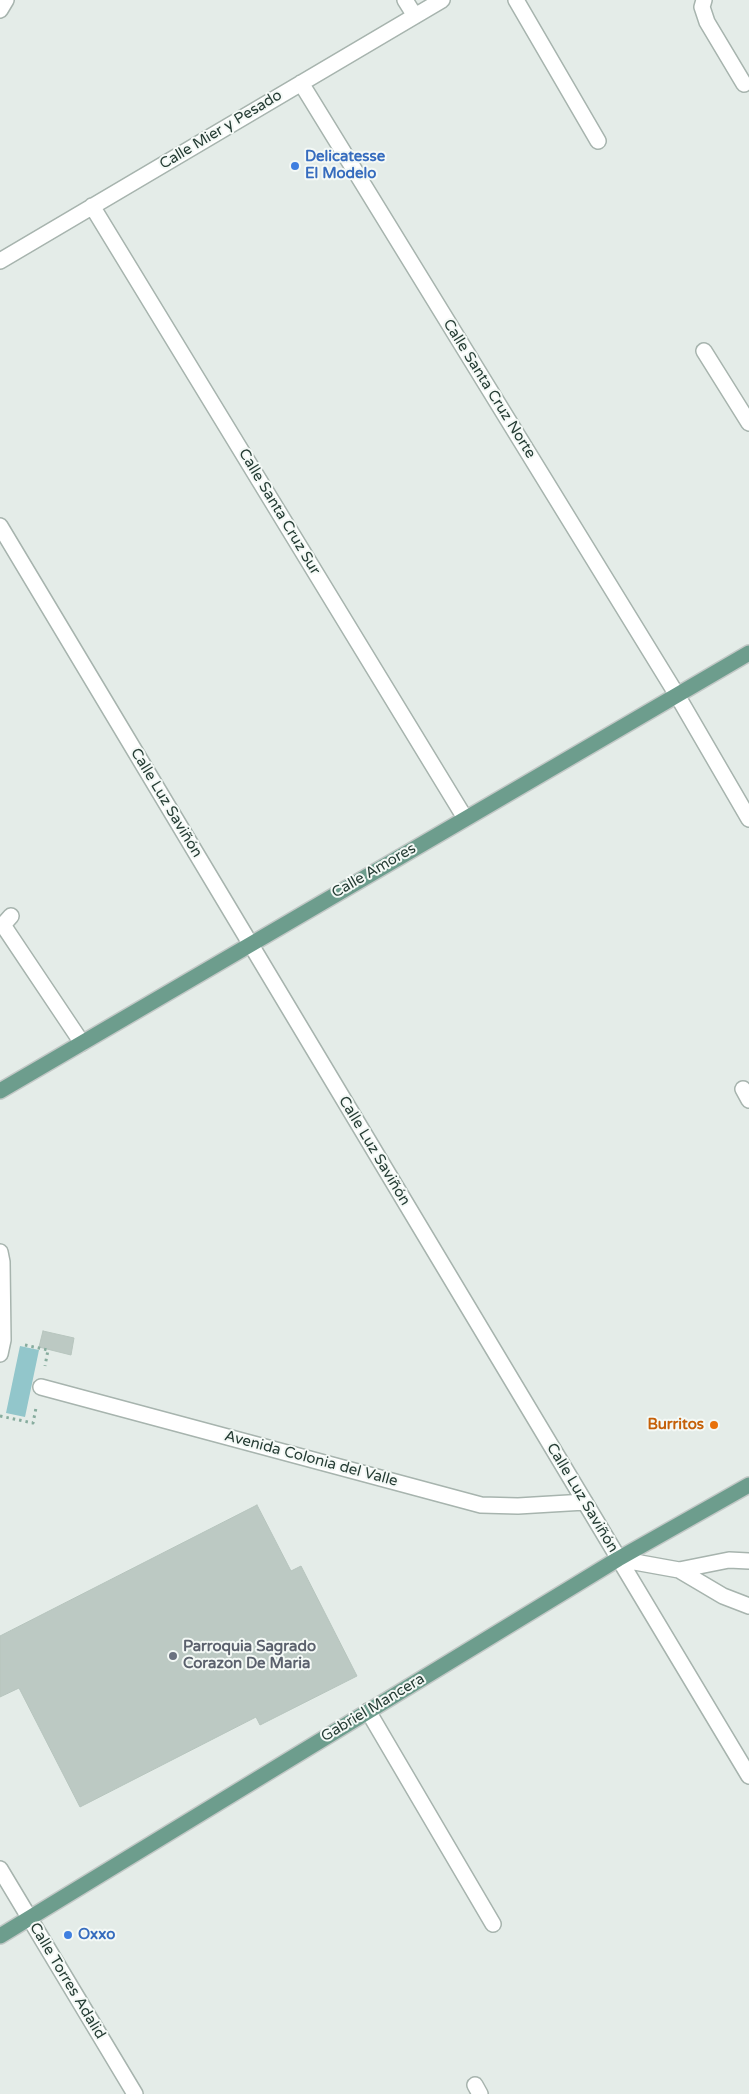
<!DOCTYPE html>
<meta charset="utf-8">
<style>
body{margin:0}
canvas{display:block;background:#e4ece8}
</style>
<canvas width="749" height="2094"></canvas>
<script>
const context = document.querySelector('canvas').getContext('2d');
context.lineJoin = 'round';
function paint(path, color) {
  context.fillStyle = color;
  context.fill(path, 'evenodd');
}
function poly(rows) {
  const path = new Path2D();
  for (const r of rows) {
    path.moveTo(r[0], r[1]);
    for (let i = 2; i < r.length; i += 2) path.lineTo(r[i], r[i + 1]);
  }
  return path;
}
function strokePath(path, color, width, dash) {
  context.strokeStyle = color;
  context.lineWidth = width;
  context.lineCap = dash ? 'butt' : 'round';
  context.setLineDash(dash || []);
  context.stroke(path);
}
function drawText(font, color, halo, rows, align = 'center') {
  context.font = font + ' "Varela Round",sans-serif';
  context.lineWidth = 4;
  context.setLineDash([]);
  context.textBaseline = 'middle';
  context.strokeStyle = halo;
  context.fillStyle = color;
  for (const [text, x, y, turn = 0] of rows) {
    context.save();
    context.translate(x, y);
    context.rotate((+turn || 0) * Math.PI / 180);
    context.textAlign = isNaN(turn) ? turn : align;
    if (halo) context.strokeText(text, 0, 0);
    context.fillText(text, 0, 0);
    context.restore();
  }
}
const water = poly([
 [20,1346,39,1350,25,1417,6,1413]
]);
const building = poly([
 [43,1331,74,1338,71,1355,39,1347,43,1331],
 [257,1505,291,1571,301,1566,357,1676,260,1725,256,1717,80,1807,19,1688,0,1697,0,1636,257,1505]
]);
const path = poly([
 [25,1345,48,1350,45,1366],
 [0,1416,33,1423,36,1408]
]);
const minor = poly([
 [405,0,415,16],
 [516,0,598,141],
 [704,0,702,7,707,22,744,84],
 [0,10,6,0],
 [301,83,677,695,749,819],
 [92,206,465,818],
 [0,261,442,0],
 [704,351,749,423],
 [0,526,749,1776],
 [11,916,3,925,82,1043],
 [743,1089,749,1100],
 [0,1252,2,1262,3,1340,0,1354],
 [41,1387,481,1505,518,1506,585,1502],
 [618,1559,679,1570,723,1596,749,1606],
 [679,1570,729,1560,749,1561],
 [368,1711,493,1924],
 [0,1869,135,2094],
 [475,2085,480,2094]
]);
const major = poly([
 [0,1091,749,653],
 [0,1936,618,1559,749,1485]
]);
const markers = [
 [295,166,5,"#3f7fe0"],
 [714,1425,5,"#e8710a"],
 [173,1656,5,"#6b7280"],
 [68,1935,5,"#3f7fe0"]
];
const streetNames = [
 ["Calle Mier y Pesado",221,130,-31],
 ["Calle Santa Cruz Norte",489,389,58],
 ["Calle Santa Cruz Sur",279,512,59],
 ["Calle Luz Saviñón",166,803,59],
 ["Calle Amores",374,871,-30],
 ["Calle Luz Saviñón",374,1151,59],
 ["Avenida Colonia del Valle",311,1459,15],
 ["Calle Luz Saviñón",582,1498,59],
 ["Gabriel Mancera",373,1708,-31],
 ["Calle Torres Adalid",67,1981,59]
];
const shopNames = [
 ["Delicatesse",305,157],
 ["El Modelo",305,174],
 ["Oxxo",78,1935]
];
const foodNames = [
 ["Burritos",704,1425]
];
const worshipNames = [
 ["Parroquia Sagrado",183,1647],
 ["Corazon De Maria",183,1664]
];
paint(water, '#92c6cb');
paint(building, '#bcc9c3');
strokePath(building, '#b7c5be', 1);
strokePath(minor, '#a7b4ae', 18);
strokePath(major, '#c2c8c6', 18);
strokePath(path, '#87ac9e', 3, [2.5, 4]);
strokePath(minor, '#fff', 15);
strokePath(major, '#6d9d8d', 15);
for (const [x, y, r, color] of markers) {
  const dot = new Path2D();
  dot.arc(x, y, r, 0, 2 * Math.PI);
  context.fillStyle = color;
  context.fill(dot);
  strokePath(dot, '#f4f9f6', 2);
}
drawText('15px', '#253c34', '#f4f9f6', streetNames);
drawText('bold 15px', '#366cbe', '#f4f9f6', shopNames, 'left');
drawText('bold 15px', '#c56008', '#f4f9f6', foodNames, 'right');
drawText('bold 15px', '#5b616d', '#f4f9f6', worshipNames, 'left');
</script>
